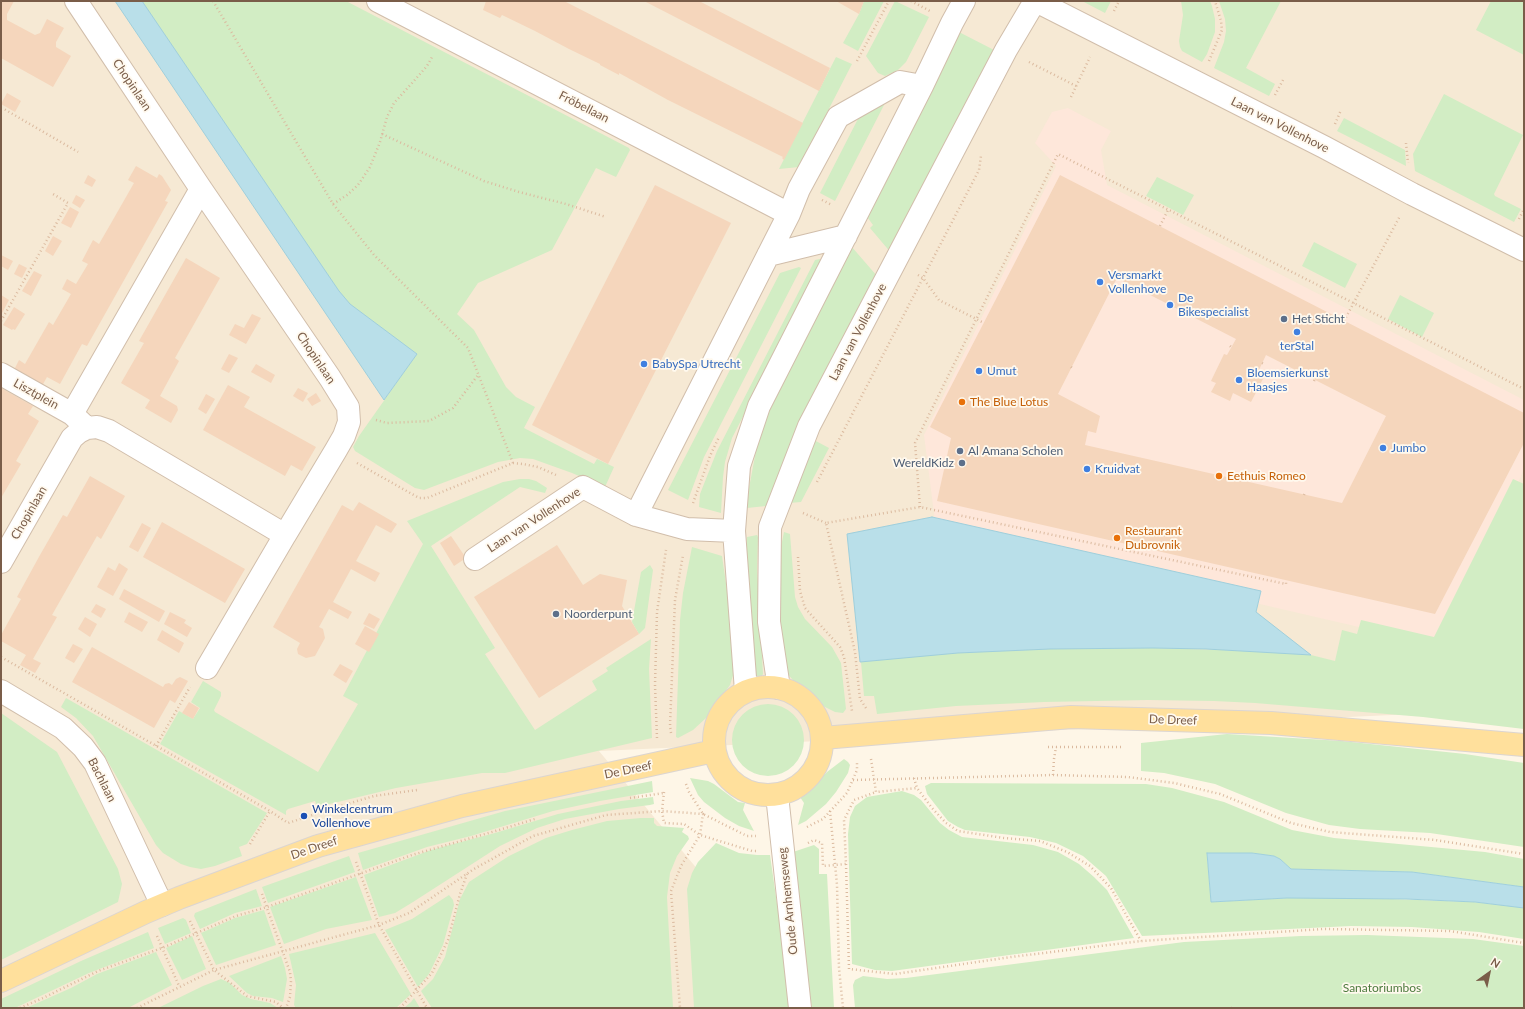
<!DOCTYPE html>
<meta charset="utf-8">
<style>
body{margin:0}
#map{position:relative;width:1525px;height:1009px;overflow:hidden;background:#fef6e7;font-family:Lato,sans-serif}
canvas{display:block}
.frame{position:absolute;inset:0;border:2px solid #7a5d49;pointer-events:none}
.north{position:absolute;left:1469px;top:953px;width:40px;height:40px;-webkit-text-stroke:3px #fff9ee;paint-order:stroke;rotate:33deg;font-size:11px;font-weight:700;line-height:16px;text-align:center;color:#7a5d49}
.north::after{content:'';display:block;margin:auto;width:14px;height:18px;background:#7a5d49;clip-path:polygon(50% 0,100% 100%,50% 72%,0 100%)}
</style>
<div id="map">
<canvas width="1525" height="1009"></canvas>
<div class="frame"></div>
<div class="north">N</div>
</div>
<script>
const context = document.querySelector('canvas').getContext('2d');
context.lineJoin = 'round';
function paint(path, color) {
  context.fillStyle = color;
  context.fill(path, 'evenodd');
}
function poly(rows) {
  const path = new Path2D();
  for (const r of rows) {
    if (r.length === 3) {
      path.moveTo(r[0] + r[2], r[1]);
      path.arc(r[0], r[1], r[2], 0, 2 * Math.PI);
      continue;
    }
    path.moveTo(r[0], r[1]);
    for (let i = 2; i < r.length; i += 2) path.lineTo(r[i], r[i + 1]);
  }
  return path;
}
function strokePath(path, color, width, dash) {
  context.strokeStyle = color;
  context.lineWidth = width;
  context.lineCap = dash ? 'butt' : 'round';
  context.setLineDash(dash || []);
  context.stroke(path);
}
function drawText(font, color, halo, rows, align = 'center') {
  context.font = font + ' Lato,sans-serif';
  context.lineWidth = 3.5;
  context.setLineDash([]);
  context.textBaseline = 'middle';
  context.strokeStyle = halo;
  context.fillStyle = color;
  for (const [text, x, y, turn = 0] of rows) {
    context.save();
    context.translate(x, y);
    context.rotate((+turn || 0) * Math.PI / 180);
    context.textAlign = isNaN(turn) ? turn : align;
    if (halo) context.strokeText(text, 0, 0);
    context.fillText(text, 0, 0);
    context.restore();
  }
}
const residential = poly([
 [1,1,1524,1,1524,709,599,751,748,930,759,1008,1,1008]
]);
const commercial = poly([
 [1068,108,1111,131,1101,150,1107,185,1524,400,1524,468,1454,649,936,529,924,435,1056,166,1035,143,1052,112]
]);
const green = poly([
 [142,1,346,1,629,148,630,150,616,177,596,168,552,250,478,283,457,314,474,330,506,387,516,397,535,407,524,428,594,464,597,459,614,467,605,487,572,473,533,459,520,458,498,462,424,490,415,488,355,451,353,447,359,436,417,354,350,304,339,291],
 [864,1,884,1,858,51,843,43,859,14],
 [895,1,929,17,906,62,898,70,885,76,878,73,866,56],
 [1082,1,1111,1,1105,13],
 [1181,1,1210,1,1212,6,1215,19,1215,32,1207,54,1202,62,1182,51,1180,47,1179,41,1183,15],
 [1219,1,1281,1,1246,68,1275,84,1269,96,1214,68,1224,42,1226,31,1225,19],
 [1491,1,1524,1,1524,55,1476,30],
 [957,31,996,51,892,254,870,228,873,225,865,214],
 [836,57,852,64,799,167,779,169],
 [1444,94,1523,135,1494,194,1495,196,1521,209,1514,222,1415,171,1413,154],
 [883,104,884,105,835,201,820,193,860,115],
 [1344,118,1405,150,1406,166,1337,131],
 [1157,177,1194,195,1183,215,1146,196],
 [1314,242,1357,264,1345,288,1302,266],
 [851,246,877,276,776,481,766,506,747,508,749,488,758,440,769,404],
 [820,259,822,262,732,438,725,462,723,477,721,513,699,507,700,494,717,451,812,266,815,260],
 [799,267,801,268,704,457,688,500,668,490,780,273],
 [1400,295,1434,313,1422,337,1388,319],
 [814,440,829,448,801,502,789,503],
 [520,479,529,479,536,481,547,488,545,493,520,487,431,546,495,648,485,654,535,730,597,690,592,681,608,671,606,668,651,639,649,669,652,738,505,773,482,773,396,788,317,807,315,801,288,809,286,811,286,815,160,744,179,711,193,719,200,708,191,702,203,681,221,692,221,696,214,710,215,712,318,772,358,704,343,696,423,544,407,521,503,482],
 [1513,479,1524,484,1524,729,1423,717,1255,703,1214,701,1148,700,1044,702,956,706,877,714,874,696,864,696,861,662,907,657,958,653,1050,649,1153,648,1257,651,1311,655,1335,661,1342,630,1357,634,1361,620,1434,637],
 [784,532,790,534,795,597,798,607,805,619,832,647,841,663,846,709,843,713,835,712,823,706,797,685,787,673,778,629,780,552],
 [757,535,758,537,757,569,763,674,761,678,756,678,754,677,746,551,747,537],
 [692,547,722,556,729,604,735,669,730,685,706,718,693,730,678,738,676,737,680,620,683,593],
 [650,565,653,570,645,628,639,634,632,622,641,572],
 [66,698,267,813,247,844,239,847,242,856,215,866,201,869,190,867,181,864,163,853,156,845,93,736,76,718,61,707],
 [768,740,36],
 [1,713,57,752,118,869,122,884,118,902,1,960],
 [1227,734,1342,741,1465,754,1524,763,1524,847,1430,833,1360,829,1329,825,1286,813,1215,784,1164,773,1141,771,1141,743],
 [844,759,848,762,850,765,848,773,836,792,826,804,806,821,798,825,804,803,800,797,811,789,827,772],
 [690,778,708,781,714,784,738,802,745,803,743,810,754,831,739,826,725,818,704,802,698,795],
 [652,781,653,792,600,801,553,811,471,836,427,847,363,870,358,853,505,811],
 [931,783,1146,784,1172,788,1224,802,1292,830,1334,838,1485,852,1524,859,1524,887,1412,872,1291,869,1280,859,1274,856,1252,853,1207,854,1211,902,1287,898,1366,898,1474,902,1511,906,1524,908,1524,939,1479,932,1412,927,1351,926,1142,936,1106,876,1083,856,1056,843,1030,837,965,830,958,827,948,821,927,794,925,786],
 [902,791,914,795,921,800,940,823,949,830,962,837,1033,845,1058,852,1079,864,1094,877,1107,890,1134,938,892,971,875,970,852,964,848,834,850,817,855,806,867,797],
 [653,797,654,804,650,805,619,809,565,819,537,828,500,846,413,902,395,913,379,917,364,875,431,850,495,833,558,814,621,801],
 [641,818,654,818,654,823,657,826,684,828,682,832,688,836,689,839,677,856,670,873,667,897,673,1008,432,1008,421,991,433,979,445,957,460,899,469,882,509,856,546,838,572,830,607,821],
 [716,843,739,853,757,855,770,855,792,1008,694,1008,687,889,692,873,698,862],
 [814,845,819,849,819,874,827,874,834,1008,812,1008,790,853],
 [349,856,355,872,268,903,262,887],
 [356,877,372,920,326,929,284,944,270,907],
 [256,889,262,906,235,913,200,929,194,916,195,913],
 [449,895,453,900,454,905,443,945,429,974,418,987,385,930,412,919],
 [264,910,276,945,216,965,201,933,235,918],
 [183,918,186,920,191,933,165,944,158,928],
 [148,932,154,948,89,973,15,1008,1,1008,1,999,81,961],
 [375,933,411,994,396,1008,296,1008,294,1005,296,985,289,954],
 [1367,935,1473,939,1524,946,1524,1008,855,1008,853,985,855,980,863,976,887,979,906,978,1184,942,1301,936],
 [192,936,206,969,182,980,166,948],
 [156,952,172,985,128,1008,26,1008,71,988,97,974],
 [281,956,285,968,287,979,283,1002,272,998,253,996,247,993,229,976],
 [221,979,230,983,242,995,251,999,270,1003,278,1008,158,1008,203,986],
 [414,998,420,1008,404,1008,411,1002]
]);
const water = poly([
 [115,1,142,1,339,291,350,304,417,354,384,400,115,1],
 [932,517,1261,591,1256,612,1311,655,1206,649,1153,648,1050,649,958,653,860,662,847,534,932,517],
 [1207,853,1252,853,1274,856,1280,859,1291,869,1412,872,1524,887,1524,908,1475,902,1406,899,1287,898,1211,902,1207,853]
]);
const building = poly([
 [1,1,14,1,7,14,7,20,35,35,40,33,47,19,64,28,56,42,56,47,71,56,53,87,1,58],
 [486,1,564,1,803,123,784,160,782,158,783,157,668,100,619,73,619,75,600,65,600,64,569,49,535,31,502,15,500,18,483,10],
 [644,1,699,1,830,68,819,91],
 [836,1,864,1,859,14],
 [7,93,21,101,15,112,1,104],
 [136,166,157,178,159,174,162,176,171,190,165,201,168,202,87,346,82,344,60,384,47,377,42,386,14,370,19,360,25,364,49,322,53,325,71,294,62,289,67,279,76,284,88,264,82,261,93,240,99,244,110,225,134,183,128,180],
 [88,175,96,180,92,187,84,183],
 [1060,175,1524,413,1524,443,1435,614,937,501,951,438,930,427],
 [1117,278,1236,339,1227,355,1224,354,1211,381,1216,383,1211,392,1230,401,1233,393,1251,402,1265,375,1258,372,1266,355,1386,416,1342,503,1085,445,1088,431,1096,433,1100,416,1058,394],
 [655,185,731,223,608,464,532,425],
 [76,195,85,200,80,208,72,203],
 [70,207,79,212,71,228,61,223],
 [53,236,62,241,53,256,45,251],
 [1,255,13,261,8,270,1,266],
 [186,258,220,278,175,358,179,361,160,396,177,406,178,410,171,423,145,408,150,400,121,383,144,343,139,341],
 [19,264,27,268,22,278,14,274],
 [34,271,42,275,31,296,22,291],
 [1,295,9,300,1,315],
 [14,307,25,314,15,330,13,329,12,330,3,325],
 [252,314,261,318,246,344,229,335,235,324,244,328],
 [229,354,238,358,229,373,221,369],
 [256,364,275,375,271,383,251,372],
 [228,385,250,397,244,407,316,447,302,471,291,465,285,476,203,430],
 [1,388,33,406,28,414,39,421,16,461,21,464,1,498],
 [298,388,308,393,303,402,293,396],
 [316,393,321,401,312,406,307,399],
 [206,394,215,399,206,414,198,409],
 [90,476,125,496,101,539,97,536,52,615,57,617,33,659,41,663,35,673,20,665,26,655,1,641,1,635,21,599,17,597,40,555,63,515,67,517],
 [359,502,397,524,391,533,376,525,356,561,380,573,375,582,351,569,333,602,352,612,348,619,329,609,319,627,323,629,325,638,315,656,306,658,298,654,297,649,300,643,273,627,342,505,353,511],
 [162,522,245,569,225,603,143,557],
 [142,523,151,528,138,552,129,547],
 [451,536,466,558,454,566,440,543],
 [557,545,583,585,600,574,627,580,622,606,639,634,539,698,474,597],
 [119,563,128,569,113,596,97,587,108,567,115,571],
 [124,589,165,611,159,622,119,599],
 [96,604,106,609,101,618,91,612],
 [129,612,148,622,142,632,124,622],
 [170,612,186,620,184,623,192,628,187,637,164,624],
 [369,613,380,619,374,629,363,624],
 [85,617,97,624,90,637,78,629],
 [365,626,379,634,369,652,355,644],
 [162,630,184,643,179,653,157,640],
 [73,644,83,649,74,663,65,658],
 [92,647,163,687,165,684,169,683,172,685,176,679,180,677,188,681,175,703,170,700,154,728,72,682],
 [340,664,353,671,346,683,333,675],
 [189,702,199,708,193,719,182,713]
]);
const path = poly([
 [213,1,333,204,374,255,468,348,513,463],
 [911,1,930,11],
 [1114,11,1119,1],
 [857,61,889,1],
 [1209,61,1222,30,1221,21,1215,1],
 [1029,62,1076,86],
 [1275,95,1283,80],
 [1071,97,1090,57],
 [1,109,4,109,78,152],
 [1335,124,1341,110],
 [382,134,484,181,519,192,566,204,606,217],
 [1406,143,1408,163],
 [822,200,832,205],
 [333,204,347,195,358,185,370,167,380,142,387,117,394,103,413,82,427,66,432,57],
 [1519,219,1524,209],
 [1160,226,1168,210],
 [918,275,923,278,939,300,984,323],
 [1128,287,1129,285],
 [1,321,68,203,53,194],
 [1344,321,1400,216],
 [1230,346,1231,347],
 [1262,363,1264,364],
 [1071,367,1073,369],
 [1314,381,1315,379],
 [376,420,387,423,429,421,453,408,478,375],
 [357,463,419,498,427,498,513,463,523,464,538,467,556,475],
 [817,482,979,170,981,156],
 [1304,495,1305,493],
 [693,503,710,456,719,437],
 [920,507,915,443,1058,154,1524,389],
 [803,513,826,523],
 [798,557,800,591,805,608,840,647,844,657,852,711],
 [1,657,270,811,288,823,337,807,374,796,417,790],
 [866,708,860,699,855,652,826,523,920,507,1286,584,1286,580],
 [671,733,670,726,675,600,683,555],
 [657,738,655,685,657,612,666,550],
 [156,746,190,687],
 [1048,747,1121,747],
 [871,759,876,792,917,788],
 [1053,775,1054,759,1056,747],
 [914,778,917,788,932,808,946,823,958,831,1004,838,1040,841,1067,852,1090,866,1111,888,1141,941],
 [853,780,1053,775,1128,777,1174,783,1220,794,1291,823,1330,832,1435,840,1524,854],
 [686,784,689,792,703,814,747,836,756,836],
 [664,792,662,811,664,823,684,824,700,835,752,851,757,851],
 [630,798,664,793],
 [830,811,837,885,839,968,843,1008],
 [807,827,823,819,847,793,857,770,857,761],
 [808,843,814,840,822,843,823,866,846,864,844,820,854,800,876,792],
 [250,844,270,811],
 [356,862,379,925,427,1008],
 [846,864,849,969,895,974,1011,957,1141,941,1323,929,1450,931,1524,943],
 [262,894,290,972,291,981,290,997,286,1008],
 [190,921,214,970,247,996,276,1002,283,1008],
 [157,936,179,986],
 [20,1008,43,998,98,971,162,948,236,916,267,907,412,855,499,830,535,819],
 [137,1008,214,970,379,925,409,913,474,869,533,836,606,815,662,811,703,814,700,835,681,866,671,891,680,1008],
 [400,1008,432,973,448,940,460,894,467,874],
 [1231,1008,1232,1008]
]);
const minor = poly([
 [378,1,789,214],
 [1036,1,1324,147,1412,194,1524,250],
 [768,255,846,236],
 [1,374,72,414],
 [87,428,72,414,201,189],
 [636,515,789,214,799,189,838,117,900,82,922,86],
 [475,559,583,487,636,515,687,529,734,531],
 [1,562,72,438,79,432,87,428,97,427,109,431,285,535,336,450,344,436,349,422,348,407,330,378,201,189,76,1],
 [207,668,285,535],
 [779,688,769,622,770,527,809,426,1006,50,1035,1],
 [1,691,63,728,83,747,95,763,162,905],
 [746,691,734,531,739,466,759,406,922,86,952,23,964,1],
 [777,795,800,1008]
]);
const major = poly([
 [768,741,54],
 [823,738,1071,717,1271,723,1524,745],
 [1,981,146,912,179,898,318,846,462,806,714,751]
]);
const markers = [
 [1100,282,4,"#3f7fe0"],
 [1170,305,4,"#3f7fe0"],
 [1284,319,4,"#5c6f8a"],
 [1297,332,4,"#3f7fe0"],
 [644,364,4,"#3f7fe0"],
 [979,371,4,"#3f7fe0"],
 [1239,380,4,"#3f7fe0"],
 [962,402,4,"#e8710a"],
 [1383,448,4,"#3f7fe0"],
 [960,451,4,"#5c6f8a"],
 [962,463,4,"#5c6f8a"],
 [1087,469,4,"#3f7fe0"],
 [1219,476,4,"#e8710a"],
 [1117,538,4,"#e8710a"],
 [556,614,4,"#5c6f8a"],
 [304,816,4,"#1a4fb4"]
];
const streetNames = [
 ["Chopinlaan",132,85,56],
 ["Fröbellaan",584,107,27],
 ["Laan van Vollenhove",1280,125,27],
 ["Laan van Vollenhove",858,332,-62],
 ["Chopinlaan",316,358,56],
 ["Lisztplein",36,394,29],
 ["Chopinlaan",29,513,-60],
 ["Laan van Vollenhove",534,520,-33],
 ["De Dreef",1173,720,2],
 ["De Dreef",628,770,-12],
 ["Bachlaan",102,780,63],
 ["De Dreef",314,848,-19],
 ["Oude Arnhemseweg",788,901,-96]
];
const shopNames = [
 ["Versmarkt",1108,275],
 ["Vollenhove",1108,289],
 ["De",1178,298],
 ["Bikespecialist",1178,312],
 ["terStal",1297,346,"center"],
 ["BabySpa Utrecht",652,364],
 ["Umut",987,371],
 ["Bloemsierkunst",1247,373],
 ["Haasjes",1247,387],
 ["Jumbo",1391,448],
 ["Kruidvat",1095,469]
];
const serviceNames = [
 ["Het Sticht",1292,319],
 ["Al Amana Scholen",968,451],
 ["WereldKidz",954,463,"right"],
 ["Noorderpunt",564,614]
];
const foodNames = [
 ["The Blue Lotus",970,402],
 ["Eethuis Romeo",1227,476],
 ["Restaurant",1125,531],
 ["Dubrovnik",1125,545]
];
const transitNames = [
 ["Winkelcentrum",312,809],
 ["Vollenhove",312,823]
];
const parkNames = [
 ["Sanatoriumbos",1382,988]
];
paint(residential, '#f6e9d4');
paint(commercial, '#fee7da');
paint(green, '#d2edc4');
paint(water, '#b9dfe9');
strokePath(water, '#9fcfdc', 1);
paint(building, '#f5d6bc');
strokePath(minor, '#d1beab', 24);
strokePath(major, '#dcd5d0', 24);
strokePath(path, '#dbba9f', 2.5, [1, 3]);
strokePath(minor, '#fff', 22);
strokePath(major, '#ffe09c', 22);
for (const [x, y, r, color] of markers) {
  const dot = new Path2D();
  dot.arc(x, y, r, 0, 2 * Math.PI);
  context.fillStyle = color;
  context.fill(dot);
  strokePath(dot, '#fff9ee', 1.5);
}
drawText('12px', '#7a5d49', '#fff9ee', streetNames);
drawText('12px', '#366cbe', '#fff9ee', shopNames, 'left');
drawText('12px', '#4e5e75', '#fff9ee', serviceNames, 'left');
drawText('12px', '#c56008', '#fff9ee', foodNames, 'left');
drawText('12px', '#164399', '#fff9ee', transitNames, 'left');
drawText('12px', '#4c7a3d', '#fff9ee', parkNames);
</script>
